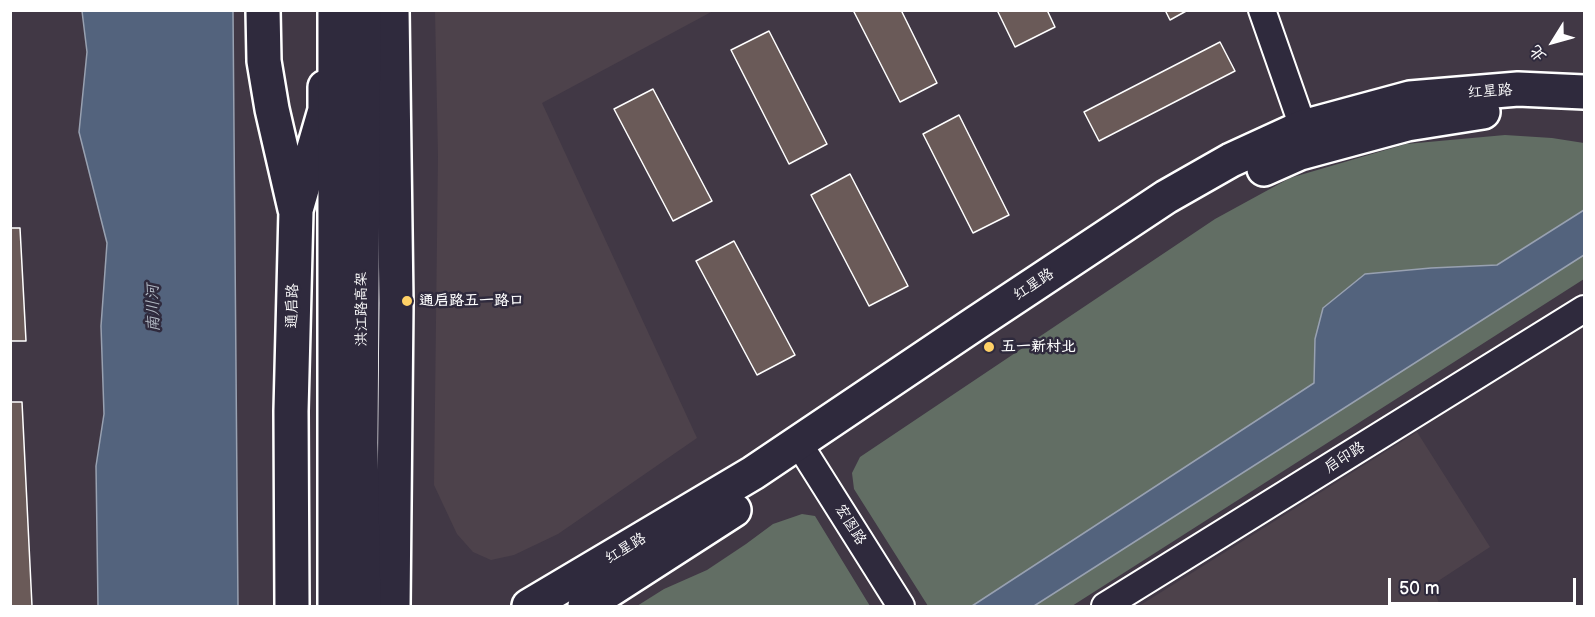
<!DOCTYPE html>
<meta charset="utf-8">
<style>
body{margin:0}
#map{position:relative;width:1595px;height:617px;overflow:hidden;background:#413845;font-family:"Balsamiq Sans","LXGW WenKai TC",sans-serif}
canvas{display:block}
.frame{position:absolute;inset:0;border:12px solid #fff;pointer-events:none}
.north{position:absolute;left:1523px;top:12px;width:60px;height:60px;-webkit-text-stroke:4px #2f2a3d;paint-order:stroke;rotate:233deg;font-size:16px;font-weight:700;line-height:24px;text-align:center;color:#fff}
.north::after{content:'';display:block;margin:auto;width:21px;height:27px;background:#fff;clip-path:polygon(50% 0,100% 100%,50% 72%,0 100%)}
.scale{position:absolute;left:1388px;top:578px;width:188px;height:27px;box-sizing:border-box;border:3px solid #fff;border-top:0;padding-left:8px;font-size:18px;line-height:21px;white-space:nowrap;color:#fff;-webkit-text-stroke:4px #2f2a3d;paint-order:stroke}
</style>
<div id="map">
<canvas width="1595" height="617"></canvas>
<div class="frame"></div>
<div class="north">北</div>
<div class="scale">50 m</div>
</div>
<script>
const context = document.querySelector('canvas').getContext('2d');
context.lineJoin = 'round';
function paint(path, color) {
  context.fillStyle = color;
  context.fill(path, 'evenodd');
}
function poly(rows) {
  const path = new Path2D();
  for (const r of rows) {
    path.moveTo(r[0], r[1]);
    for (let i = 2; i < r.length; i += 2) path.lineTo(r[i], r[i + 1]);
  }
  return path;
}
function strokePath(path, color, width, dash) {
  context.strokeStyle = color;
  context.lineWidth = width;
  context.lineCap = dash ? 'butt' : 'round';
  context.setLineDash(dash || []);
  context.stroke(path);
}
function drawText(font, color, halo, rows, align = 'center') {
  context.font = font + ' "Balsamiq Sans","LXGW WenKai TC",sans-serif';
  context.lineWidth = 5;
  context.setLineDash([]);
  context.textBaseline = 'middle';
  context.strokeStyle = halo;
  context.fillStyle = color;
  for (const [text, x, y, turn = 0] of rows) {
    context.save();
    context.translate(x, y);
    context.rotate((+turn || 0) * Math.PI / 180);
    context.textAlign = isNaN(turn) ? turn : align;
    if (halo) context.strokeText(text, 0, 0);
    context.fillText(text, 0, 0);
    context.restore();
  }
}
const built = poly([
 [435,11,713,11,542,103,697,438,558,534,514,555,491,560,473,552,457,534,434,485,438,156],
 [1417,432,1490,547,1432,585,1440,606,1139,606]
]);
const green = poly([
 [1505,135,1552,138,1584,143,1584,279,1072,606,928,606,854,489,852,473,860,457,1215,219,1290,178,1406,144],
 [802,514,815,516,870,606,637,606,664,589,707,570,746,544,773,524]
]);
const water = poly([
 [82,11,233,11,238,606,98,606,96,466,104,414,101,326,107,243,79,132,87,52,82,11],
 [1584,210,1584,255,1034,606,972,606,1314,383,1315,339,1323,308,1365,274,1431,268,1497,265,1584,210]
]);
const building = poly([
 [853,10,901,10,937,83,900,102,853,10],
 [997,10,1047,10,1055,27,1015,47,997,10],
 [1165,10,1188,10,1170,20,1165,10],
 [769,31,827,144,789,164,731,50,769,31],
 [1220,42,1235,71,1099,141,1084,112,1220,42],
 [653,89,712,201,673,221,614,109,653,89],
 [959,115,1009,215,973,233,923,134,959,115],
 [850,174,908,286,869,306,811,195,850,174],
 [10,228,20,228,26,341,10,341,10,228],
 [734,241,795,355,757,375,696,261,734,241],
 [10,402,22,402,32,606,10,606,10,402]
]);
const minor = poly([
 [1262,10,1303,127],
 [799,444,901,606],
 [1105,606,1584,309]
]);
const secondary = poly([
 [1264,169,1300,153,1407,124,1483,112],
 [529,606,753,473,976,323,1166,197,1231,160,1303,127,1410,98,1518,89,1584,92],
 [585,606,734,510]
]);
const primary = poly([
 [263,10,264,61,272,109,295,209],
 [392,10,396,303,393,606],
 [292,606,291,411,296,210,325,110,325,87]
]);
const trunk = poly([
 [335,10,335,606],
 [364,606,361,443,364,10]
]);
const markers = [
 [407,301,6,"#ffd166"],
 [989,347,6,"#ffd166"]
];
const streetNames = [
 ["红星路",1490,92,-4],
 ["红星路",1034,285,-33],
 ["通启路",293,306,-89],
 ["洪江路高架",362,309,-90],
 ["启印路",1345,458,-32],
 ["宏图路",850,525,58],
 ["红星路",626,549,-31]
];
const poiNames = [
 ["通启路五一路口",419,301],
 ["五一新村北",1001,347]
];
const waterNames = [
 ["南川河",154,308,-91]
];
paint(built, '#4d424b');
paint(green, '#626e64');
paint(water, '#53637d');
strokePath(water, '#98a1b1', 1.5);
paint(building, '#6a5a58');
strokePath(building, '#fff', 1.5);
strokePath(minor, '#fff', 30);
strokePath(secondary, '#fff', 38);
strokePath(primary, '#fff', 38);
strokePath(trunk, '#fff', 38);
strokePath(minor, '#2f2a3d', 26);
strokePath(secondary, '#2f2a3d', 33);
strokePath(primary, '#2f2a3d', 33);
strokePath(trunk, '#2f2a3d', 33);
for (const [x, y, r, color] of markers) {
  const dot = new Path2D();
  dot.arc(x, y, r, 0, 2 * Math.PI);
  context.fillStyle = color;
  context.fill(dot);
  strokePath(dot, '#2f2a3d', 2);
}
drawText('15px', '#fff', '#2f2a3d', streetNames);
drawText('bold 15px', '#fff', '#2f2a3d', poiNames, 'left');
drawText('italic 16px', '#b2b9c4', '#2f2a3d', waterNames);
</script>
